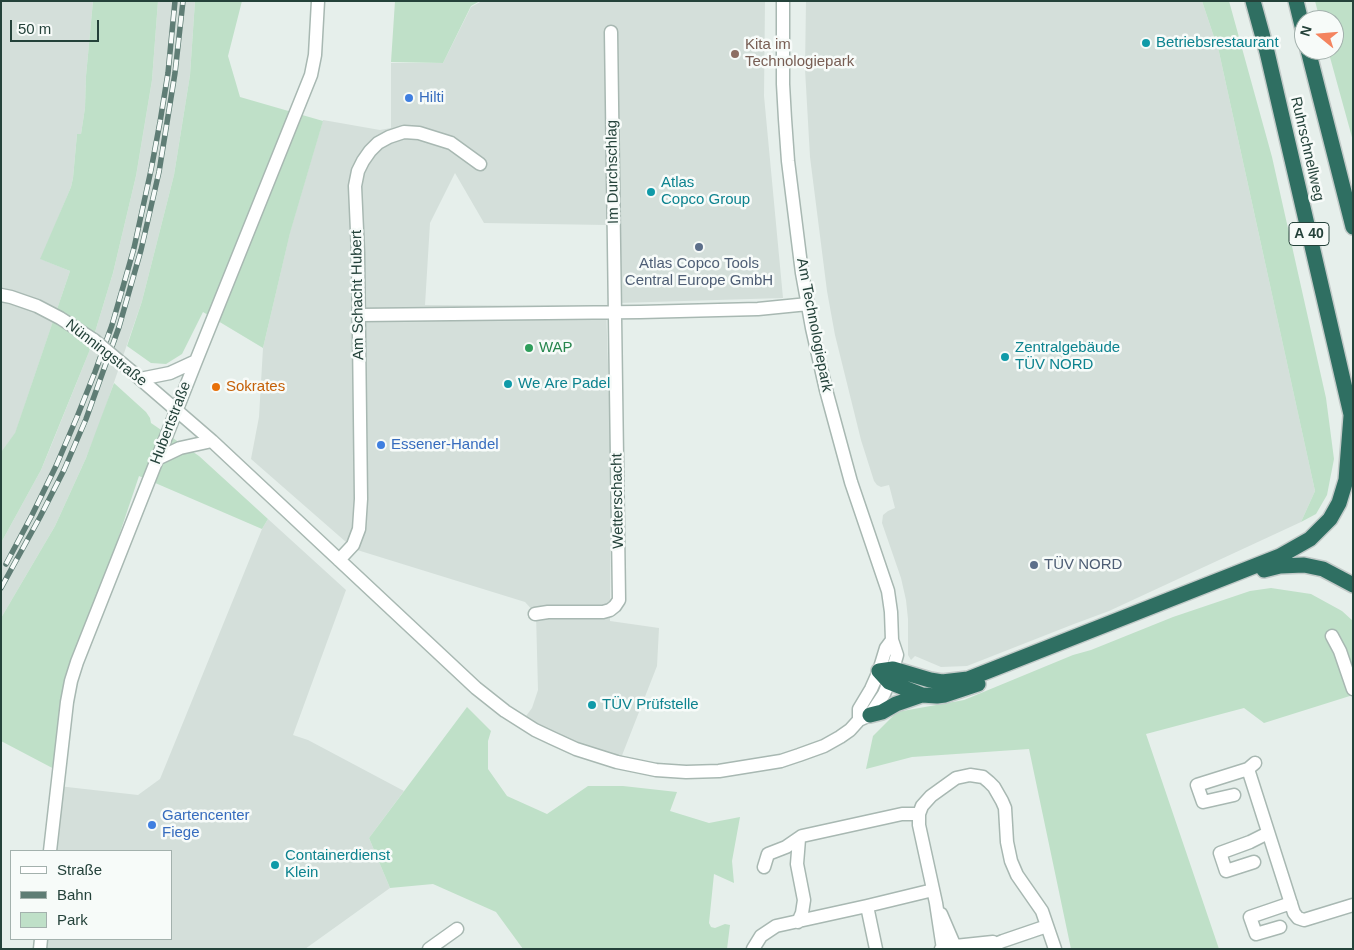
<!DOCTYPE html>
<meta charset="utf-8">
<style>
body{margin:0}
#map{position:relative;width:1354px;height:950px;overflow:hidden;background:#e6efeb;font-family:Helvetica,sans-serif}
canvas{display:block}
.frame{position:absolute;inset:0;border:2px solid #24423a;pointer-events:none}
.legend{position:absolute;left:10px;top:850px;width:162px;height:90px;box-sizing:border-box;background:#f7fbf9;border:1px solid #a3b1ad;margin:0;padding:6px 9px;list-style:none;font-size:15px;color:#24423a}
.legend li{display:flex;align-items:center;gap:10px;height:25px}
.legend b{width:25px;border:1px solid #a3b1ad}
.north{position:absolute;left:1294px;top:10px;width:50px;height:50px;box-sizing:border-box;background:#f7fbf9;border:1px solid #a3b1ad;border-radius:50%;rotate:287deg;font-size:14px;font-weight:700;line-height:20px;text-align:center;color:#24423a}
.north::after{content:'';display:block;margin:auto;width:18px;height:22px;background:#f4845f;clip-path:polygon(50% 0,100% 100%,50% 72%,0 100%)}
.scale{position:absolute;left:10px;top:20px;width:89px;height:22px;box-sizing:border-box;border:2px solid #24423a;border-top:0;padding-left:6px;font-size:15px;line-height:18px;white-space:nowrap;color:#24423a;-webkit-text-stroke:4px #f7fbf9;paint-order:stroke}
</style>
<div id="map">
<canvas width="1354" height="950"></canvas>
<div class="frame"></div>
<ul class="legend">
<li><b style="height:6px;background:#fff"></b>Straße</li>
<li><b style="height:6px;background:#5f7d75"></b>Bahn</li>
<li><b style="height:14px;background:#bfe0c8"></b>Park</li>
</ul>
<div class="north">N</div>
<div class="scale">50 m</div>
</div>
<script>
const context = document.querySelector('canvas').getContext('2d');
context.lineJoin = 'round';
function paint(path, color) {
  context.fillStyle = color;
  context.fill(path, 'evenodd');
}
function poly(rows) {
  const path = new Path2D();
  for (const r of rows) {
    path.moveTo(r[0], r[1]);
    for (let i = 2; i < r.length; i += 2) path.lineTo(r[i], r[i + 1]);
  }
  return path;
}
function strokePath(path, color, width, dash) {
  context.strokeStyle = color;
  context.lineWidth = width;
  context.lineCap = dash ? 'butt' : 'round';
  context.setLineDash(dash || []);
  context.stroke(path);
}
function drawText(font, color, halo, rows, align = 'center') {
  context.font = font + ' Helvetica,sans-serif';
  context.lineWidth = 5;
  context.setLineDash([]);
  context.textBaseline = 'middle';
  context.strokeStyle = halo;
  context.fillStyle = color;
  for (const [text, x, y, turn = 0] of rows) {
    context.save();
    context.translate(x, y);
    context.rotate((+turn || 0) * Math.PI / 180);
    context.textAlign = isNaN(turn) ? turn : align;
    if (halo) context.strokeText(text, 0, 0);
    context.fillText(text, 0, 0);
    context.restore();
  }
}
const built = poly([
 [1,1,93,1,86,76,85,108,81,134,77,134,73,178,71,187,41,259,70,271,15,434,1,452],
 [158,1,195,1,190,75,174,175,142,301,100,423,86,458,55,526,1,618,1,543,41,470,51,446,89,352,113,273,136,176,152,80],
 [482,1,765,1,764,96,783,298,618,303,606,225,484,223,455,173,430,223,425,305,606,306,611,454,610,621,659,628,657,666,621,758,608,757,523,720,532,708,538,690,536,614,525,602,354,549,251,459,259,417,263,348,290,232,323,120,380,130,391,128,391,63,443,63,471,7],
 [806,1,1202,1,1219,52,1315,491,1301,522,1109,611,1074,624,967,666,941,667,915,656,911,660,908,655,908,619,906,600,901,578,882,523,883,515,888,511,895,508,889,485,881,487,877,485,874,481,861,440,835,335,827,291,810,157,805,69],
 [268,519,346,590,293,735,308,740,404,791,369,838,390,888,305,949,42,949,43,939,171,939,171,851,52,851,58,786,138,795,160,779,262,529]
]);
const green = poly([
 [93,1,158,1,152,80,136,176,113,273,89,352,41,470,1,543,1,452,15,433,70,271,40,259,71,187,73,178,77,134,81,134,85,108,86,76],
 [195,1,242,1,228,56,240,97,323,121,290,233,263,348,203,312,182,354,166,364,151,363,127,346,142,301,174,175,190,75],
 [395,1,480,1,471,6,443,63,391,62],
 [1202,1,1229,1,1272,157,1326,398,1334,459,1327,495,1316,514,1301,522,1315,491,1219,52],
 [1315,1,1353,1,1353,141,1328,50,1334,50,1334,20,1320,20],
 [114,383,146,412,150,418,151,423,199,456,268,519,262,529,139,476,77,661,58,771,1,741,1,618,55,526,86,458],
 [1271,588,1311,594,1342,611,1353,621,1353,695,1264,723,1244,708,1146,734,1219,949,1071,949,1029,749,912,757,866,769,873,736,897,712,964,700,1073,655,1091,650,1173,617,1250,591],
 [467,707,491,731,488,741,488,769,507,796,547,814,588,786,623,786,677,792,670,811,709,823,740,817,732,861,734,883,714,874,709,923,711,927,715,928,725,924,730,925,727,949,523,949,496,912,433,884,390,888,369,838]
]);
const minor = poly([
 [1,295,11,297,37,306,60,318,94,340],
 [359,315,640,312,758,309,808,304],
 [131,371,212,441,476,688,505,711,535,730,552,738,576,749,617,762,656,770,686,772,719,771,781,761,799,755,824,746,840,737,850,730,859,720,870,715,884,694,889,682,897,655,892,640,891,612,888,591,851,482,826,390,812,328,802,273,788,161,785,119,783,84,783,1],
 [140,379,170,373,196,361],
 [157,459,180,448,212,441],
 [339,560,353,545,359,529,361,499,358,253,355,186,358,171,363,161,370,151,378,143,389,137,404,132,419,133,451,143,480,164],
 [535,614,548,612,603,612,610,610,615,606,619,600,611,32],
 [1332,636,1340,651,1353,689],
 [859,720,859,709,871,689,879,671,886,648,892,640],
 [1255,763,1248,769,1294,913,1298,918,1304,920,1353,905],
 [1234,795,1203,802,1197,785,1248,769],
 [50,851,67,702,71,681,77,662,196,361,311,75,315,55,318,1],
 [1254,862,1226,871,1220,853,1250,842,1268,833],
 [764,867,768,854,786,847,802,836,902,814,919,814],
 [867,906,876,949],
 [941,914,956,949],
 [798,922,802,913,804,900,797,864,799,839],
 [1280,927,1256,934,1250,917,1291,903],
 [40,949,41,939],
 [429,949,457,929],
 [753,949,761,936,776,926,867,906,933,890],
 [941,949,955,946,993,942],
 [943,949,936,903,919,825,919,814,922,806,931,796,956,778,970,775,983,777,989,782,994,787,1002,801,1005,808,1007,842,1011,861,1017,875,1042,911,1055,949],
 [984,949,1003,941,1047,926]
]);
const highway = poly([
 [1253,1,1267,52,1353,423],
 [1296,1,1304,34],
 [1308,50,1353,227],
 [1264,570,1280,566,1304,565,1323,569,1353,585],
 [879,671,893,669,930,680,942,682,968,679,1280,556,1310,539,1330,519,1339,503,1346,480,1351,416],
 [879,671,889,682,922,695,937,696,945,695,978,684],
 [870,715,882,712,896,704,922,695]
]);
const rail = poly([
 [6,564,32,515,56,466,77,417,95,372,112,325,123,287,134,248,151,170,160,122,168,73,175,1],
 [1,588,40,517,64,470,86,419,119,327,141,250,159,172,175,73,183,1]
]);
const minorBridge = poly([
 [94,340,131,371]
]);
const markers = [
 [1146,43,5,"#0f9aa8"],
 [735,54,5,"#8d6e63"],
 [409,98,5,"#3f7fe0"],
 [651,192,5,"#0f9aa8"],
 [699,247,5,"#5c6f8a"],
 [529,348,5,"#2e9e5b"],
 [1005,357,5,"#0f9aa8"],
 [508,384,5,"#0f9aa8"],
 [216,387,5,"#e8710a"],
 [381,445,5,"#3f7fe0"],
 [1034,565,5,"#5c6f8a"],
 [592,705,5,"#0f9aa8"],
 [152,825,5,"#3f7fe0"],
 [275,865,5,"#0f9aa8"]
];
const shields = [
 [1309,234,40]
];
const shieldNames = [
 ["A 40",1309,234]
];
const cultureNames = [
 ["Betriebsrestaurant",1156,43],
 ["Atlas",661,183],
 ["Copco Group",661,200],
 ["Zentralgebäude",1015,348],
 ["TÜV NORD",1015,365],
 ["We Are Padel",518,384],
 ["TÜV Prüfstelle",602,705],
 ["Containerdienst",285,856],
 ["Klein",285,873]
];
const educationNames = [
 ["Kita im",745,45],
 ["Technologiepark",745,62]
];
const shopNames = [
 ["Hilti",419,98],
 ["Essener-Handel",391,445],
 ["Gartencenter",162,816],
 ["Fiege",162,833]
];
const streetNames = [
 ["Ruhrschnellweg",1307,149,77],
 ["Im Durchschlag",613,172,-91],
 ["Am Schacht Hubert",358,295,-91],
 ["Am Technologiepark",814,325,79],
 ["Nünningstraße",106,353,38],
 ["Hubertstraße",171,423,-69],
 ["Wetterschacht",618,501,-91]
];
const serviceNames = [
 ["Atlas Copco Tools",699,264],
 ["Central Europe GmbH",699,281],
 ["TÜV NORD",1044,565,"left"]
];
const leisureNames = [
 ["WAP",539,348]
];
const foodNames = [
 ["Sokrates",226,387]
];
paint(built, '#d4dfda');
paint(green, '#bfe0c8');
strokePath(minor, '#a8b8b2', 15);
strokePath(highway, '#c2cac8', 18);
strokePath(minor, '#fff', 12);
strokePath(highway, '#2f6f62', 15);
strokePath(rail, '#5f7d75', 5.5);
strokePath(rail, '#f7fbf9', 4, [11]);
strokePath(minorBridge, '#a8b8b2', 15, []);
strokePath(minorBridge, '#fff', 12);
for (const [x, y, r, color] of markers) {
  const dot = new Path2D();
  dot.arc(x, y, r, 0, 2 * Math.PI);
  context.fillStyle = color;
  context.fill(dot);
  strokePath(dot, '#f7fbf9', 2);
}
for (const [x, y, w] of shields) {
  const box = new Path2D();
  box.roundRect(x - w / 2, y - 11.5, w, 23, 4);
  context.fillStyle = '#f7fbf9';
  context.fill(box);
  strokePath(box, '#24423a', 1);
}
drawText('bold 14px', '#24423a', null, shieldNames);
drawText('15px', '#0d838f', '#f7fbf9', cultureNames, 'left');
drawText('15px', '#785e54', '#f7fbf9', educationNames, 'left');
drawText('15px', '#366cbe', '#f7fbf9', shopNames, 'left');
drawText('15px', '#24423a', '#f7fbf9', streetNames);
drawText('15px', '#4e5e75', '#f7fbf9', serviceNames);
drawText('15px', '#27864d', '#f7fbf9', leisureNames, 'left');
drawText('15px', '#c56008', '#f7fbf9', foodNames, 'left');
</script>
